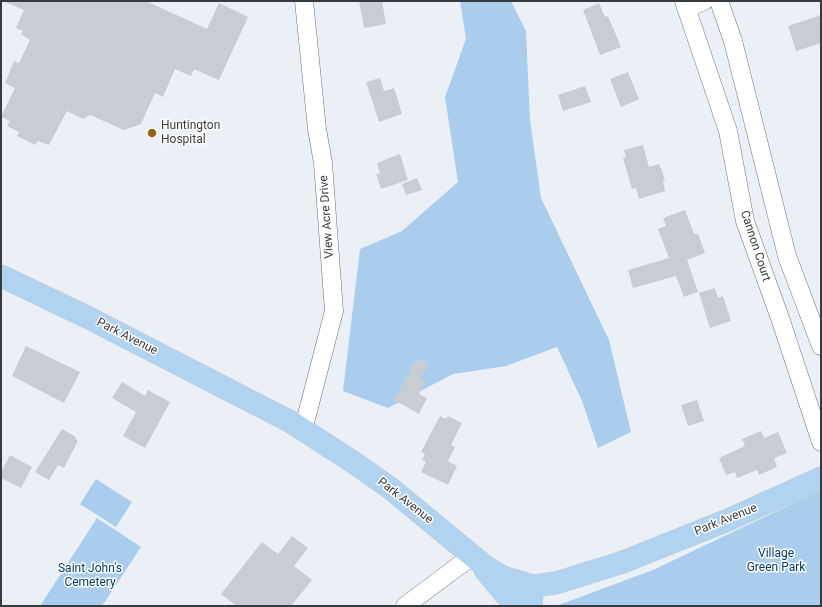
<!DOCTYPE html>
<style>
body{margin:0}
#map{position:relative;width:822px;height:607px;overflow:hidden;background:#eaf0f6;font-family:Roboto,sans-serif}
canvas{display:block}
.frame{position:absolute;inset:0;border:2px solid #383b3d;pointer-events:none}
</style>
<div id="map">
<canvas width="822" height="607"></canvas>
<div class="frame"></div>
</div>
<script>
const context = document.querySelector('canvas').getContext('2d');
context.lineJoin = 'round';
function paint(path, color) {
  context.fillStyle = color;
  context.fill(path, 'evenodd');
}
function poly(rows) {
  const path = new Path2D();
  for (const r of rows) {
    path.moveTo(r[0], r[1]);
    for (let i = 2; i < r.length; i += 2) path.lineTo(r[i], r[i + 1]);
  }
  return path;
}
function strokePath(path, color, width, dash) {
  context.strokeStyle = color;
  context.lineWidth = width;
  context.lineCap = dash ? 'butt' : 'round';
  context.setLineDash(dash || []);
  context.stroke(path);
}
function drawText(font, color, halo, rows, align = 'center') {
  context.font = font + ' Roboto,sans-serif';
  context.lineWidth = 3;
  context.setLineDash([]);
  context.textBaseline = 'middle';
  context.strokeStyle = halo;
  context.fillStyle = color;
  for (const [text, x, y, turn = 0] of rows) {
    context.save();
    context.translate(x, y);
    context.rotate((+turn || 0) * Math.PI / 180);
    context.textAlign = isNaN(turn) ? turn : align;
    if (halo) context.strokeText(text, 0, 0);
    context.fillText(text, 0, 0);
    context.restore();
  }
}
const green = poly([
 [460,1,511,1,526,31,530,120,541,198,609,340,631,432,598,448,582,401,557,347,506,366,453,374,388,408,343,391,360,249,402,231,458,182,445,97,466,39],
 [96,479,132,502,116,527,80,504],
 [821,490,821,606,556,606,653,570],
 [97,518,141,547,102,606,40,606]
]);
const building = poly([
 [3,1,146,1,207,29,219,3,248,17,219,80,194,69,191,76,175,69,163,97,155,93,141,124,124,130,90,115,83,119,67,111,49,145,38,141,35,145,17,136,19,132,7,126,10,121,1,117,15,88,5,83,14,61,19,63,30,40,21,34,23,31,16,28,24,10],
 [359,1,382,1,386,24,364,28],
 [599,3,605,17,608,16,621,47,600,55,583,10],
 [821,15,821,43,796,51,788,26],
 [628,72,639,99,621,107,610,79],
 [380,78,384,91,394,88,402,114,379,122,366,82],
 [585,86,591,102,563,111,558,95],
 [643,145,649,167,659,164,661,168,665,180,663,181,665,191,639,199,636,188,632,189,623,158,626,157,624,150],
 [400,154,408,180,381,189,376,174,380,173,377,163],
 [417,178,422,190,406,195,402,184],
 [685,210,694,234,698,234,705,253,687,260,698,292,684,297,676,276,633,288,628,270,669,258,658,229,666,226,663,218],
 [715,288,718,298,723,296,731,321,710,328,699,293],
 [26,346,80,372,64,403,12,376],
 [417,358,428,364,420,378,426,381,419,394,427,398,419,414,394,400],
 [122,382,145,396,148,390,170,402,145,448,123,436,136,412,112,398],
 [697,400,704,421,688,426,681,405],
 [440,416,446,419,448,416,462,423,451,445,455,447,448,461,457,466,448,485,421,472,426,462,422,460,425,454,421,452],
 [62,429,76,437,75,439,78,441,64,468,58,465,49,480,35,472],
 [761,431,764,438,778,432,787,453,774,458,777,467,759,475,757,470,737,478,735,472,726,475,719,458,745,446,742,439],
 [10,455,32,467,21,488,1,478,1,472],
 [292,536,308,548,294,566,312,580,291,606,237,606,221,594,262,542,278,554]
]);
const minor = poly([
 [684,1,728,131,745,221,780,318,821,442],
 [719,1,733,41,787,256,821,346],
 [686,8,704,1],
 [303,430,334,311,323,163,317,129,304,1],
 [405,606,472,556]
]);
const major = poly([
 [1,276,89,318,291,422,353,462,390,488,486,567,503,577,533,586,556,583,623,562,728,520,821,478],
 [485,570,515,606],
 [531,606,533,586]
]);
const markers = [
 [152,133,5,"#98611a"]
];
const poiNames = [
 ["Huntington",161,126],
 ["Hospital",161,140]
];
const streetNames = [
 ["View Acre Drive",327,217,-94],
 ["Cannon Court",755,246,72],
 ["Park Avenue",127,337,27],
 ["Park Avenue",405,501,38],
 ["Park Avenue",726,520,-22]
];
const parkNames = [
 ["Village",776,554],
 ["Green Park",776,568],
 ["Saint John's",90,569],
 ["Cemetery",90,583]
];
paint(green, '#aacdee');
paint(building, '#c7cdd3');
strokePath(minor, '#6a7075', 19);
strokePath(major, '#cbcccd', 23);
strokePath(minor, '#fff', 18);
strokePath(major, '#b0d3f2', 22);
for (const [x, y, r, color] of markers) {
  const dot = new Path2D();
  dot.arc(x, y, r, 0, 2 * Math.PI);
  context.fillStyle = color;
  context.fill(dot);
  strokePath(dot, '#fff', 1.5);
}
drawText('12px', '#383b3d', '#fff', poiNames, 'left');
drawText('12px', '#383b3d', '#fff', streetNames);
drawText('12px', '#003c68', '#fff', parkNames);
</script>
